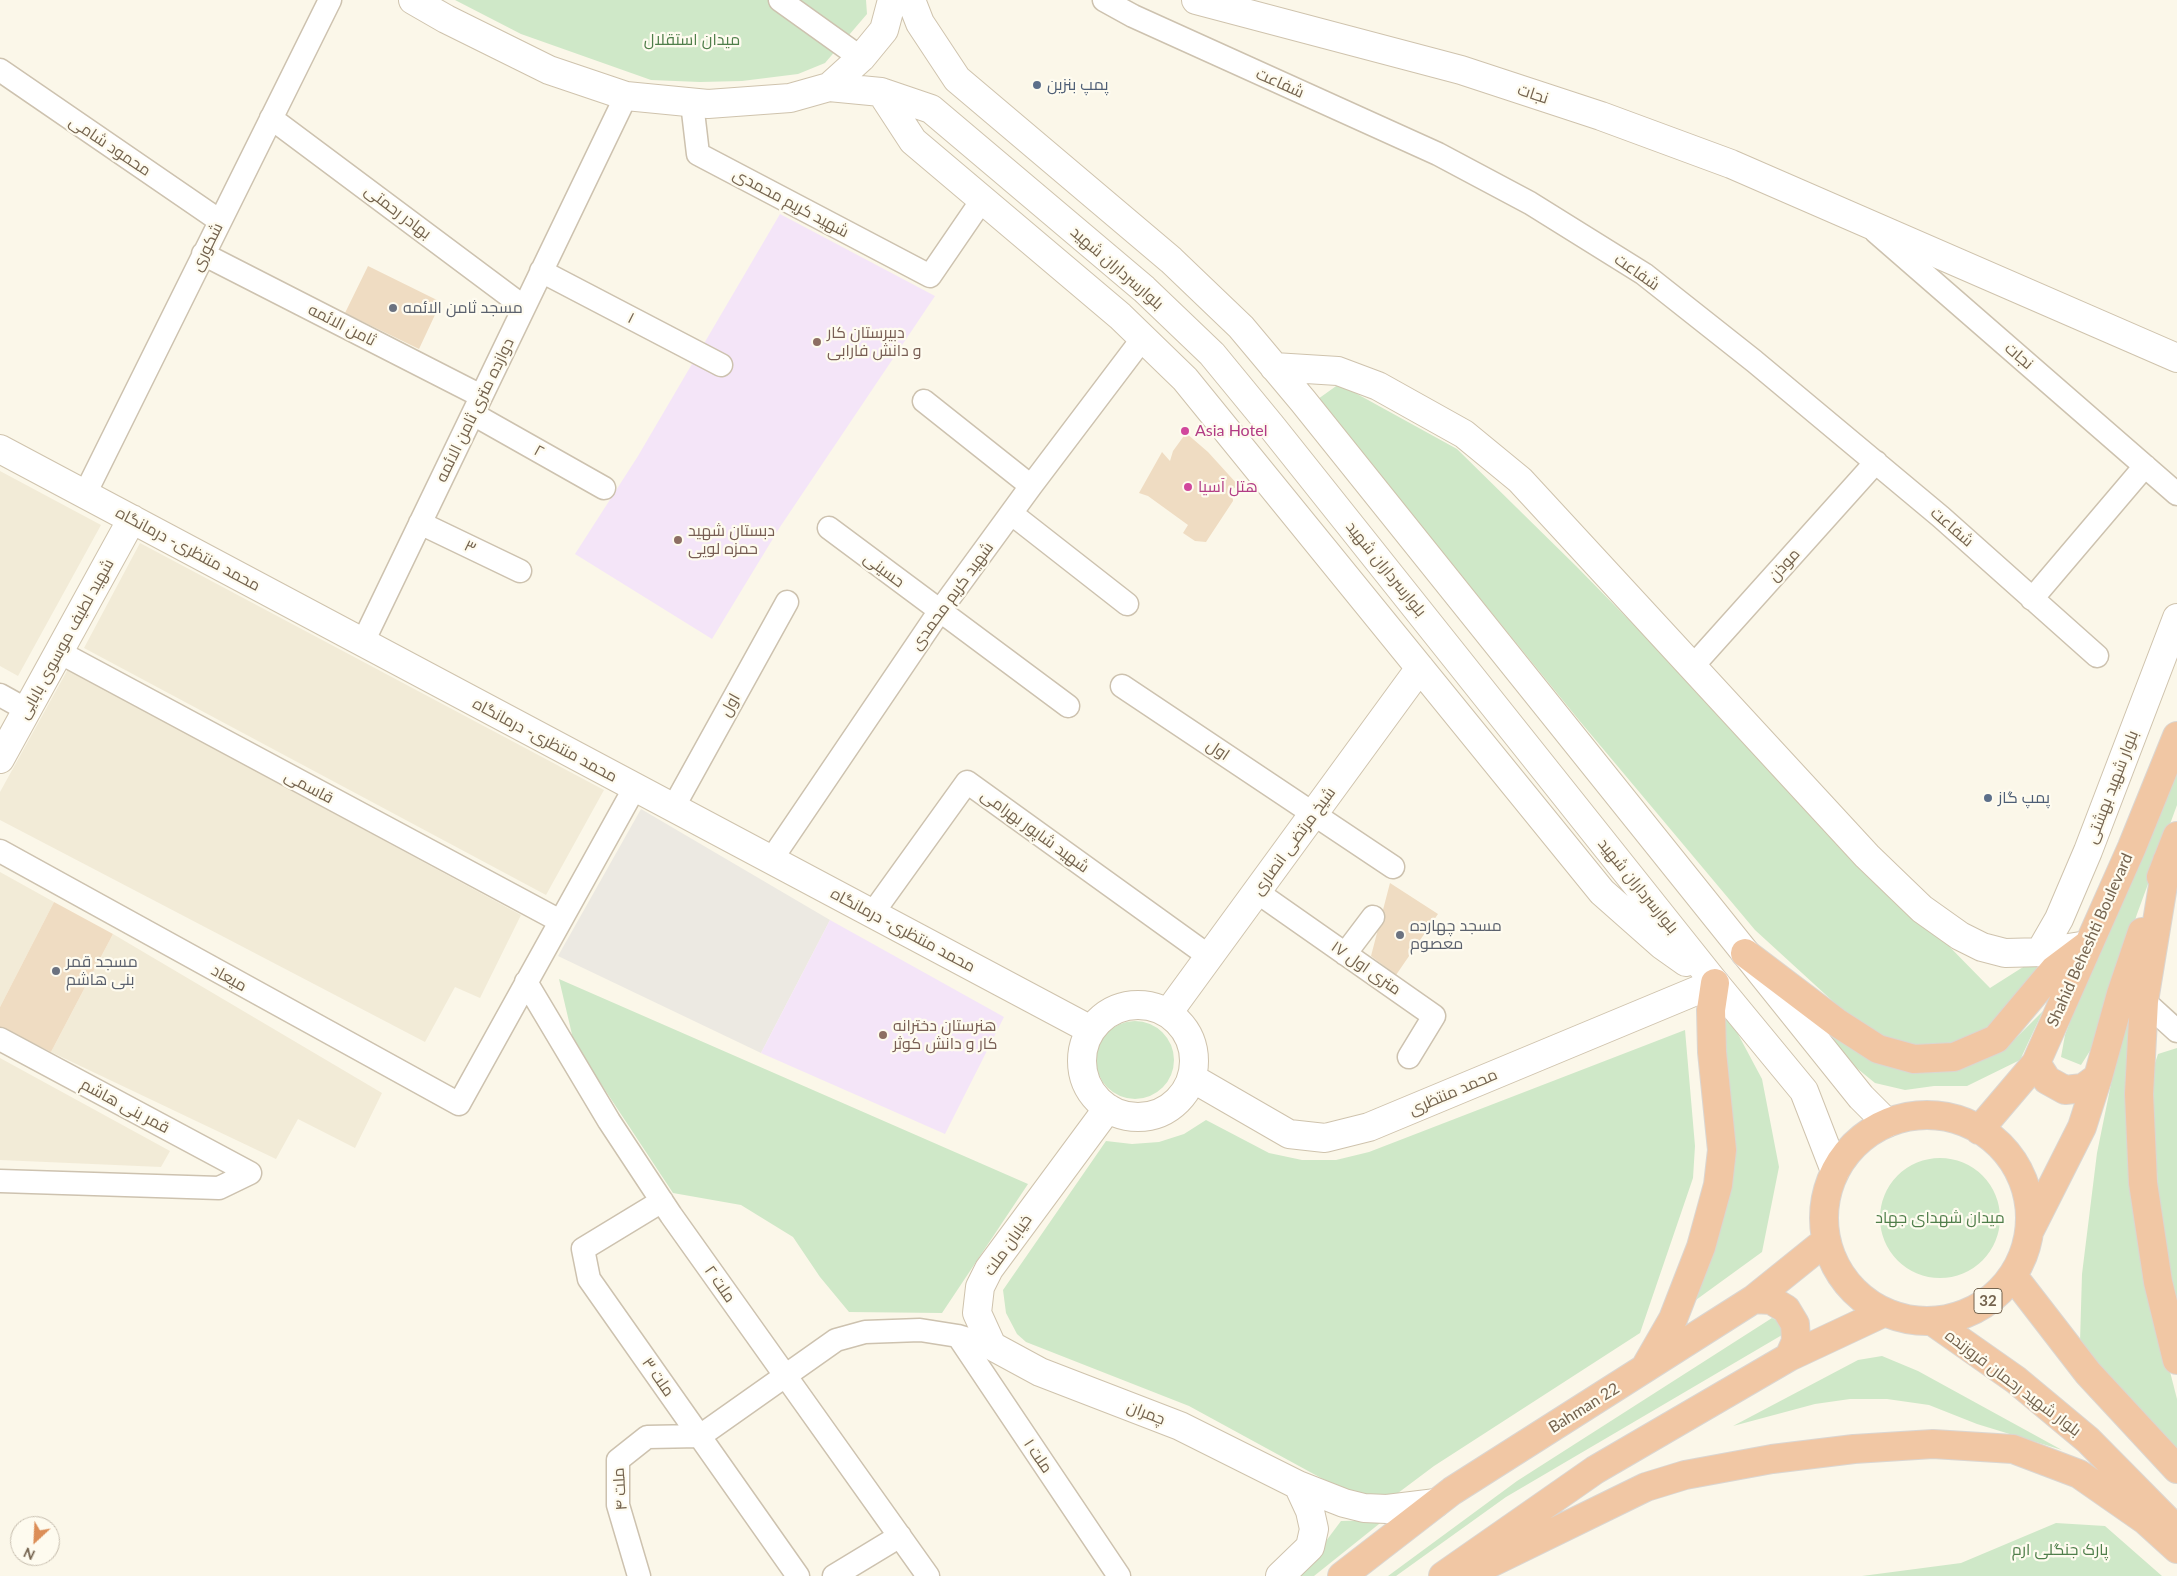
<!DOCTYPE html>
<meta charset="utf-8">
<style>
body{margin:0}
#map{position:relative;width:2177px;height:1576px;overflow:hidden;background:#fbf7e9;font-family:Lato,sans-serif}
canvas{display:block}
.north{position:absolute;left:10px;top:1516px;width:50px;height:50px;box-sizing:border-box;background:#fefbef;border:1px solid #c7beaf;border-radius:50%;rotate:205deg;font-size:14px;font-weight:700;line-height:20px;text-align:center;color:#74634e}
.north::after{content:'';display:block;margin:auto;width:18px;height:22px;background:#dc8e57;clip-path:polygon(50% 0,100% 100%,50% 72%,0 100%)}
</style>
<div id="map">
<canvas width="2177" height="1576"></canvas>
<div class="north">N</div>
</div>
<script>
const context = document.querySelector('canvas').getContext('2d');
context.lineJoin = 'round';
function paint(path, color) {
  context.fillStyle = color;
  context.fill(path, 'evenodd');
}
function poly(rows) {
  const path = new Path2D();
  for (const r of rows) {
    if (r.length === 3) {
      path.moveTo(r[0] + r[2], r[1]);
      path.arc(r[0], r[1], r[2], 0, 2 * Math.PI);
      continue;
    }
    path.moveTo(r[0], r[1]);
    for (let i = 2; i < r.length; i += 2) path.lineTo(r[i], r[i + 1]);
  }
  return path;
}
function strokePath(path, color, width, dash) {
  context.strokeStyle = color;
  context.lineWidth = width;
  context.lineCap = dash ? 'butt' : 'round';
  context.setLineDash(dash || []);
  context.stroke(path);
}
function drawText(font, color, halo, rows, align = 'center') {
  context.font = font + ' Lato,Cairo,sans-serif';
  context.lineWidth = 4.5;
  context.setLineDash([]);
  context.textBaseline = 'middle';
  context.strokeStyle = halo;
  context.fillStyle = color;
  for (const [text, x, y, turn = 0] of rows) {
    context.save();
    context.translate(x, y);
    context.rotate((+turn || 0) * Math.PI / 180);
    context.textAlign = isNaN(turn) ? turn : align;
    if (halo) context.strokeText(text, 0, 0);
    context.fillText(text, 0, 0);
    context.restore();
  }
}
const residential = poly([
 [0,471,101,525,18,676,0,666],
 [140,543,604,790,546,895,84,648],
 [68,669,521,915,480,998,455,987,425,1042,0,820,0,792],
 [0,872,54,902,0,1007],
 [113,934,382,1093,355,1148,298,1119,276,1159,51,1052],
 [0,1058,170,1151,161,1167,0,1160]
]);
const industrial = poly([
 [641,809,830,920,761,1053,558,956]
]);
const education = poly([
 [780,214,935,296,780,527,712,639,575,554,638,456],
 [830,920,1004,1017,945,1134,761,1053]
]);
const green = poly([
 [455,0,866,0,867,14,825,63,798,74,742,81,700,82,651,80,521,34],
 [1339,384,1457,449,1576,566,1990,988,2031,962,2038,967,2021,1003,1969,1043,1939,1048,1899,1045,1861,1027,1755,930,1578,719,1318,399],
 [2177,769,2177,805,2137,914,2095,1043,2081,1065,2061,1057,2065,1035,2089,972],
 [559,979,1028,1184,942,1313,849,1312,820,1277,793,1237,741,1205,673,1193,574,1043],
 [1722,1010,1731,1021,1762,1079,1779,1167,1762,1252,1689,1305,1723,1210],
 [2043,1011,2020,1060,1967,1086,1934,1086,1905,1090,1875,1083,1848,1061,1824,1024,1960,1069,2002,1052],
 [2135,1017,2153,1305,2177,1399,2177,1449,2118,1389,2080,1342,2082,1274,2097,1153,2124,1020],
 [1135,1060,39],
 [1685,1030,1695,1146,1693,1178,1640,1333,1434,1466,1398,1493,1384,1497,1370,1498,1343,1490,1189,1406,1026,1342,1017,1334,1006,1313,1003,1290,1106,1141,1132,1144,1159,1142,1184,1134,1206,1120,1269,1153,1302,1160,1336,1160,1369,1152],
 [2177,1048,2177,1306,2161,1236,2151,1075,2158,1054],
 [1940,1218,60],
 [1772,1318,1780,1322,1782,1335,1506,1497,1396,1576,1388,1576,1517,1481],
 [1882,1356,1918,1371,2062,1450,1977,1424,1929,1405,1887,1399,1850,1399,1815,1404,1733,1426,1858,1360],
 [1384,1520,1314,1576,1294,1576,1314,1557,1341,1521],
 [2056,1523,2105,1526,2162,1576,1862,1576,1961,1563]
]);
const building = poly([
 [368,266,441,302,419,349,345,313],
 [1186,433,1208,452,1238,485,1232,490,1233,501,1206,542,1195,541,1183,533,1188,525,1148,496,1139,493,1162,452,1170,461,1173,451],
 [1390,883,1438,914,1396,975,1371,956],
 [54,902,113,934,51,1052,0,1027,0,1007]
]);
const street = poly([
 [780,0,861,58],
 [1104,0,1133,16,1438,154,1530,203,1644,274,1754,361,1941,517,2097,656],
 [0,70,220,221],
 [692,103,698,154,930,276,982,200],
 [271,118,524,307],
 [1876,232,2177,494],
 [203,254,481,396],
 [541,271,721,365],
 [924,401,1031,486],
 [473,414,604,488],
 [85,494,330,0],
 [1012,514,1127,604],
 [420,523,520,571],
 [829,528,1068,706],
 [2032,599,2145,466],
 [363,642,626,96],
 [59,652,560,921],
 [1692,667,1876,462],
 [1122,686,1393,867],
 [0,695,27,710],
 [673,808,787,602],
 [0,851,459,1104,635,787],
 [771,860,939,612,1031,486,1143,338],
 [1257,892,1434,1016,1409,1057],
 [872,914,967,782,1210,957],
 [1345,954,1373,917],
 [526,982,609,1121,671,1215,928,1576],
 [2144,1001,2177,1031],
 [0,1039,250,1173],
 [0,1181,219,1188,250,1173],
 [662,1201,583,1249,589,1279,798,1576],
 [958,1336,1119,1576],
 [639,1576,618,1505,618,1460,647,1437,700,1436,836,1340,865,1332,920,1330,958,1336,992,1346],
 [834,1576,900,1536]
]);
const secondary = poly([
 [413,0,446,19,549,70,626,96,708,104,790,98,829,87,861,58,884,30,892,0],
 [911,0,920,23,957,79,1171,260,1241,327,1303,401,1861,1097,1887,1123],
 [1196,0,1461,70,1601,116,1731,164,2177,358],
 [829,87,881,92,931,109,1144,289,1212,354,1272,427,1715,983,1804,1091,1835,1171],
 [881,92,913,141,1120,316,1185,379,1602,892,1662,945,1686,962],
 [1274,367,1338,371,1378,386,1464,434,1520,480,1867,856,1922,909,1960,936,1982,947,2005,953,2044,952,2087,945],
 [0,449,1091,1030],
 [0,759,132,519],
 [2040,952,2059,919,2088,851,2177,618],
 [1138,1061,56],
 [1168,1013,1420,668],
 [1192,1078,1289,1134,1325,1138,1369,1127,1715,983],
 [1108,1108,989,1269,980,1287,977,1313,992,1346,1040,1372,1180,1426,1298,1485,1344,1503,1364,1508,1387,1509,1436,1503],
 [1280,1576,1310,1547,1314,1529,1310,1511,1298,1485]
]);
const highway = poly([
 [2167,861,2144,1001,2139,1094,2143,1183,2158,1282,2177,1360],
 [2161,877,2177,836],
 [1745,953,1836,1022,1878,1049,1914,1059,1954,1057,1996,1039,2054,970,2086,946],
 [2036,1063,2047,1080,2065,1090,2083,1088,2098,1077],
 [1927,1218,103],
 [1979,1130,2036,1063,2132,847,2177,736],
 [2030,1230,2082,1127,2098,1077,2121,994,2142,932],
 [2013,1276,2088,1373,2177,1469],
 [1754,1299,1771,1300,1786,1309,1795,1324,1796,1341,1789,1357],
 [1932,1321,2016,1380,2088,1440,2167,1520],
 [1646,1366,1673,1319,1701,1247,1718,1185,1722,1150,1712,1052,1711,1010,1715,983],
 [1342,1576,1452,1491,1754,1299,1826,1241],
 [1443,1576,1595,1470,1789,1357,1885,1312],
 [1464,1576,1646,1487,1685,1475,1772,1459,1854,1449,1933,1444,2013,1449,2079,1474,2145,1520,2177,1549]
]);
const markers = [
 [1037,85,5,"#5c6f8a"],
 [393,308,5,"#6b7280"],
 [817,342,5,"#8d6e63"],
 [1185,431,5,"#d1479c"],
 [1188,487,5,"#d1479c"],
 [678,540,5,"#8d6e63"],
 [1988,798,5,"#5c6f8a"],
 [1400,935,5,"#6b7280"],
 [56,971,5,"#6b7280"],
 [883,1035,5,"#8d6e63"]
];
const shields = [
 [1988,1301,28]
];
const shieldNames = [
 ["32",1988,1301]
];
const parkNames = [
 ["میدان استقلال",692,40],
 ["میدان شهدای جهاد",1940,1218],
 ["پارک جنگلی ارم",2060,1550]
];
const streetNames = [
 ["شفاعت",1280,83,24],
 ["نجات",1533,94,18],
 ["محمود شامی",110,146,34],
 ["شهید کریم محمدی",791,203,28],
 ["بهادر رحمتی",398,212,37],
 ["شکوری",207,247,-64],
 ["بلوارسرداران شهید",1117,268,41],
 ["شفاعت",1637,272,35],
 ["۱",631,318,27],
 ["ثامن الائمه",342,325,27],
 ["نجات",2019,356,41],
 ["دوازده متری ثامن الائمه",475,410,-64],
 ["۲",539,451,29],
 ["شفاعت",1952,527,41],
 ["۳",470,547,26],
 ["محمد منتظری- درمانگاه",188,549,28],
 ["موذن",1784,565,-48],
 ["بلوارسرداران شهید",1386,569,51],
 ["حسینی",884,570,37],
 ["شهید کریم محمدی",952,596,-54],
 ["شهید لطیف موسوی بابایی",66,639,-61],
 ["اول",730,705,-61],
 ["محمد منتظری- درمانگاه",545,740,28],
 ["اول",1218,750,34],
 ["قاسمی",309,787,28],
 ["بلوار شهید بهشتی",2112,787,-69],
 ["شهید شاپور بهرامی",1035,831,36],
 ["شیخ مرتضی انصاری",1294,841,-54],
 ["بلوارسرداران شهید",1638,886,51],
 ["محمد منتظری- درمانگاه",903,930,28],
 ["Shahid Beheshti Boulevard",2090,940,-66],
 ["۱۷ متری اول",1366,968,35],
 ["میعاد",229,978,29],
 ["محمد منتظری",1453,1092,-23],
 ["قمر بنی هاشم",125,1106,28],
 ["خیابان ملت",1008,1245,-55],
 ["ملت ۲",720,1284,55],
 ["ملت ۳",658,1377,55],
 ["بلوار شهید رحمان فروزنده",2013,1383,37],
 ["Bahman 22",1584,1408,-32],
 ["چمران",1146,1413,21],
 ["ملت ۱",1038,1456,56],
 ["ملت ۴",620,1489,-94]
];
const serviceNames = [
 ["پمپ بنزین",1047,85],
 ["پمپ گاز",1998,798]
];
const worshipNames = [
 ["مسجد ثامن الائمه",403,308],
 ["مسجد چهارده",1410,926],
 ["معصوم",1410,944],
 ["مسجد قمر",66,962],
 ["بنی هاشم",66,980]
];
const educationNames = [
 ["دبیرستان کار",827,333],
 ["و دانش فارابی",827,351],
 ["دبستان شهید",688,531],
 ["حمزه لویی",688,549],
 ["هنرستان دخترانه",893,1026],
 ["کار و دانش کوثر",893,1044]
];
const hotelNames = [
 ["Asia Hotel",1195,431],
 ["هتل آسیا",1198,487]
];
paint(residential, '#f2ebd7');
paint(industrial, '#ece9e2');
paint(education, '#f4e5f8');
paint(green, '#cfe8c8');
paint(building, '#efdcc2');
strokePath(street, '#cdc2af', 25);
strokePath(secondary, '#cfc3ad', 30);
strokePath(highway, '#dbd6d1', 30);
strokePath(street, '#fff', 22);
strokePath(secondary, '#fff', 28);
strokePath(highway, '#f1c7a4', 28);
for (const [x, y, r, color] of markers) {
  const dot = new Path2D();
  dot.arc(x, y, r, 0, 2 * Math.PI);
  context.fillStyle = color;
  context.fill(dot);
  strokePath(dot, '#fefbef', 2);
}
for (const [x, y, w] of shields) {
  const box = new Path2D();
  box.roundRect(x - w / 2, y - 12.5, w, 25, 4);
  context.fillStyle = '#fefbef';
  context.fill(box);
  strokePath(box, '#74634e', 1);
}
drawText('bold 15px', '#74634e', null, shieldNames);
drawText('16px', '#4f7e4a', '#fefbef', parkNames);
drawText('16px', '#74634e', '#fefbef', streetNames);
drawText('16px', '#4e5e75', '#fefbef', serviceNames, 'left');
drawText('16px', '#5b616d', '#fefbef', worshipNames, 'left');
drawText('16px', '#785e54', '#fefbef', educationNames, 'left');
drawText('16px', '#b23c85', '#fefbef', hotelNames, 'left');
</script>
